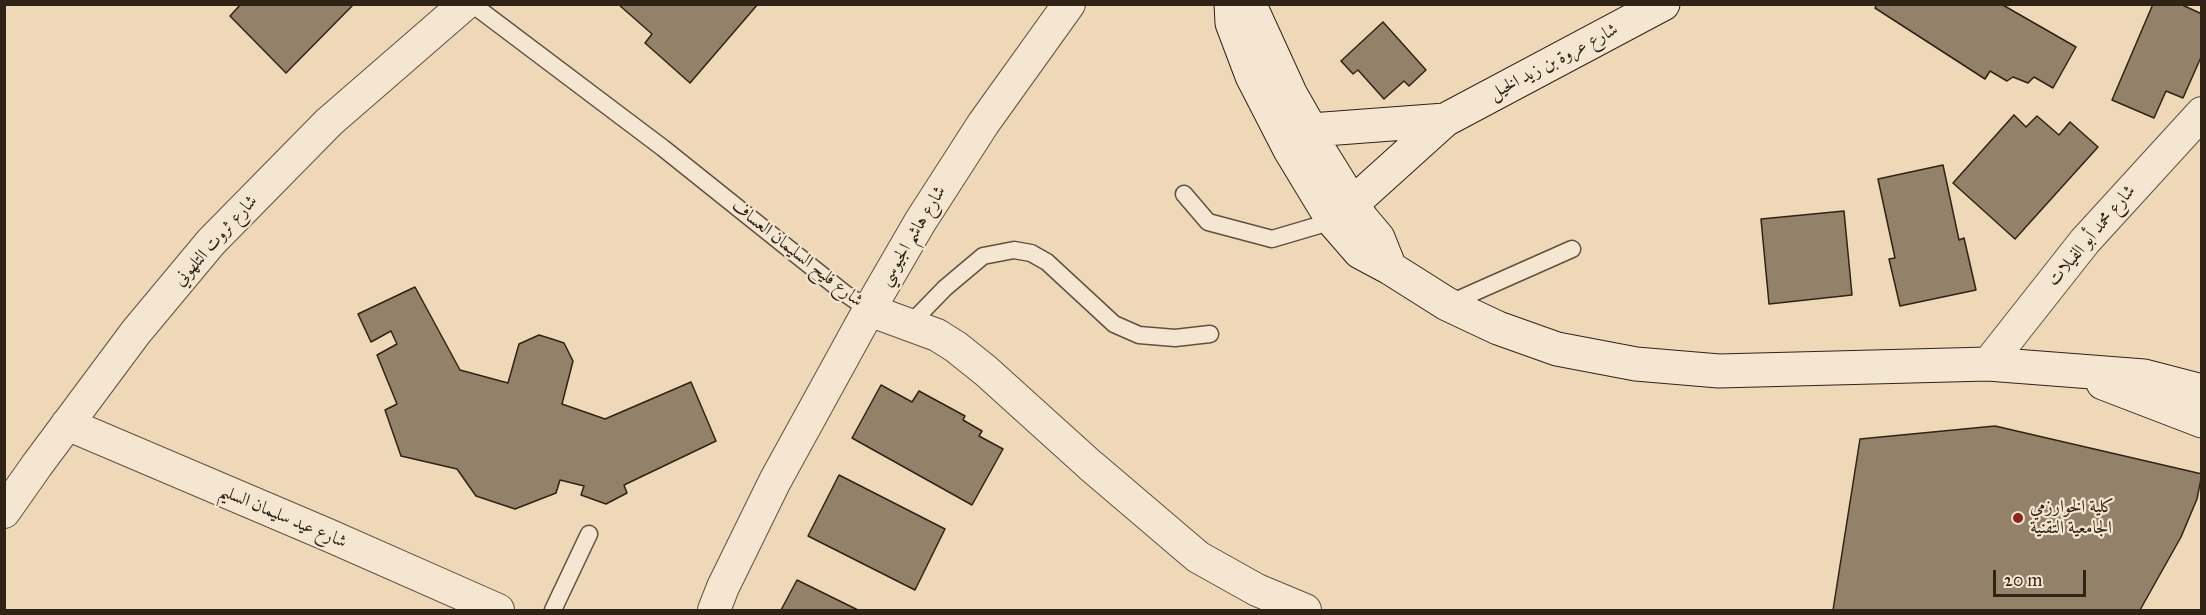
<!DOCTYPE html>
<meta charset="utf-8">
<style>
body{margin:0}
#map{position:relative;width:2206px;height:615px;overflow:hidden;background:#eed8b8;font-family:"IM FELL Great Primer",serif}
canvas{display:block}
.frame{position:absolute;inset:0;border:6px solid #302316;pointer-events:none}
.scale{position:absolute;left:1993px;top:570px;width:93px;height:27px;box-sizing:border-box;border:3px solid #302316;border-top:0;padding-left:8px;font-size:18px;line-height:21px;white-space:nowrap;color:#302316;-webkit-text-stroke:4px #f4e6d1;paint-order:stroke}
</style>
<div id="map">
<canvas width="2206" height="615"></canvas>
<div class="frame"></div>
<div class="scale">20 m</div>
</div>
<script>
const context = document.querySelector('canvas').getContext('2d');
context.lineJoin = 'round';
function paint(path, color) {
  context.fillStyle = color;
  context.fill(path, 'evenodd');
}
function poly(rows) {
  const path = new Path2D();
  for (const r of rows) {
    path.moveTo(r[0], r[1]);
    for (let i = 2; i < r.length; i += 2) path.lineTo(r[i], r[i + 1]);
  }
  return path;
}
function strokePath(path, color, width, dash) {
  context.strokeStyle = color;
  context.lineWidth = width;
  context.lineCap = dash ? 'butt' : 'round';
  context.setLineDash(dash || []);
  context.stroke(path);
}
function drawText(font, color, halo, rows, align = 'center') {
  context.font = font + ' "IM FELL Great Primer",Amiri,serif';
  context.lineWidth = 4.5;
  context.setLineDash([]);
  context.textBaseline = 'middle';
  context.strokeStyle = halo;
  context.fillStyle = color;
  for (const [text, x, y, turn = 0] of rows) {
    context.save();
    context.translate(x, y);
    context.rotate((+turn || 0) * Math.PI / 180);
    context.textAlign = isNaN(turn) ? turn : align;
    if (halo) context.strokeText(text, 0, 0);
    context.fillText(text, 0, 0);
    context.restore();
  }
}
const building = poly([
 [241,4,354,4,286,73,230,16,241,4],
 [618,4,758,4,690,83,645,43,652,34,618,4],
 [1877,4,2001,4,2076,47,2053,88,2034,77,2028,83,2013,77,2007,81,1990,71,1985,79,1875,8,1877,4],
 [2153,4,2180,4,2202,14,2202,55,2183,98,2166,91,2154,118,2112,100,2153,4],
 [1383,22,1426,70,1409,86,1404,81,1384,99,1358,70,1353,74,1341,61,1383,22],
 [2014,115,2026,127,2037,116,2059,135,2070,122,2098,147,2015,239,1953,183,2014,115],
 [1943,165,1959,240,1964,238,1976,290,1900,306,1889,259,1895,258,1878,179,1943,165],
 [1844,211,1852,295,1769,304,1761,219,1844,211],
 [415,287,460,370,508,383,519,344,539,335,552,339,564,343,573,361,562,404,605,419,691,382,716,441,624,485,627,493,606,504,581,495,584,486,560,480,556,493,515,509,476,496,457,469,401,456,385,410,397,404,377,355,397,344,391,331,371,342,358,314,415,287],
 [881,385,912,402,919,391,965,416,963,420,982,431,979,436,1003,449,972,505,852,438,881,385],
 [1995,426,2202,474,2197,499,2181,537,2140,610,1833,610,1860,439,1995,426],
 [839,475,945,529,915,590,808,536,839,475],
 [797,580,858,610,781,610,797,580]
]);
const lane = poly([
 [472,4,663,148,843,292,869,310],
 [1184,194,1208,222,1272,239,1333,221],
 [1448,304,1572,249],
 [910,324,945,288,983,256,1014,250,1031,253,1047,262,1114,324,1139,335,1175,338,1210,334],
 [553,610,589,534]
]);
const street = poly([
 [869,310,937,335,956,347,986,371,1090,465,1198,557,1257,590,1305,610],
 [1988,364,2085,241,2202,113],
 [67,424,328,535,498,610],
 [4,512,37,465,136,332,211,242,329,122,465,4],
 [714,610,723,587,775,481,869,310,920,222,983,124,1069,4]
]);
const secondary = poly([
 [1231,4,1232,23,1252,76,1290,150,1333,221,1360,252,1390,268,1447,304,1498,328,1557,349,1636,364,1719,371,1988,364,2144,376,2202,391],
 [1245,4,1254,14,1291,95,1311,130,1321,153,1362,219,1378,238,1390,268],
 [1311,130,1445,120],
 [1353,203,1445,120,1663,4],
 [2103,383,2202,421]
]);
const markers = [
 [2018,518,6,"#8f2418"]
];
const streetNames = [
 ["شارع عروة بن زيد الخيل",1554,62,-28],
 ["شارع هاشم الجيوسي",913,236,-59],
 ["شارع محمد أبو الفيلات",2092,236,-50],
 ["شارع ثروت التلهوني",216,241,-48],
 ["شارع فليح السليمان العساف",797,254,38],
 ["شارع عيد سليمان السليم",283,517,23]
];
const poiNames = [
 ["كلية الخوارزمي",2030,508],
 ["الجامعية التقنية",2030,529]
];
paint(building, '#93816a');
strokePath(building, '#302316', 1.5);
strokePath(lane, '#60503e', 19);
strokePath(street, '#60503e', 34);
strokePath(secondary, '#302316', 35);
strokePath(lane, '#f4e6d1', 16);
strokePath(street, '#f4e6d1', 32);
strokePath(secondary, '#f4e6d1', 33);
for (const [x, y, r, color] of markers) {
  const dot = new Path2D();
  dot.arc(x, y, r, 0, 2 * Math.PI);
  context.fillStyle = color;
  context.fill(dot);
  strokePath(dot, '#f4e6d1', 2);
}
drawText('18px', '#302316', '#f4e6d1', streetNames);
drawText('18px', '#302316', '#f4e6d1', poiNames, 'left');
</script>
